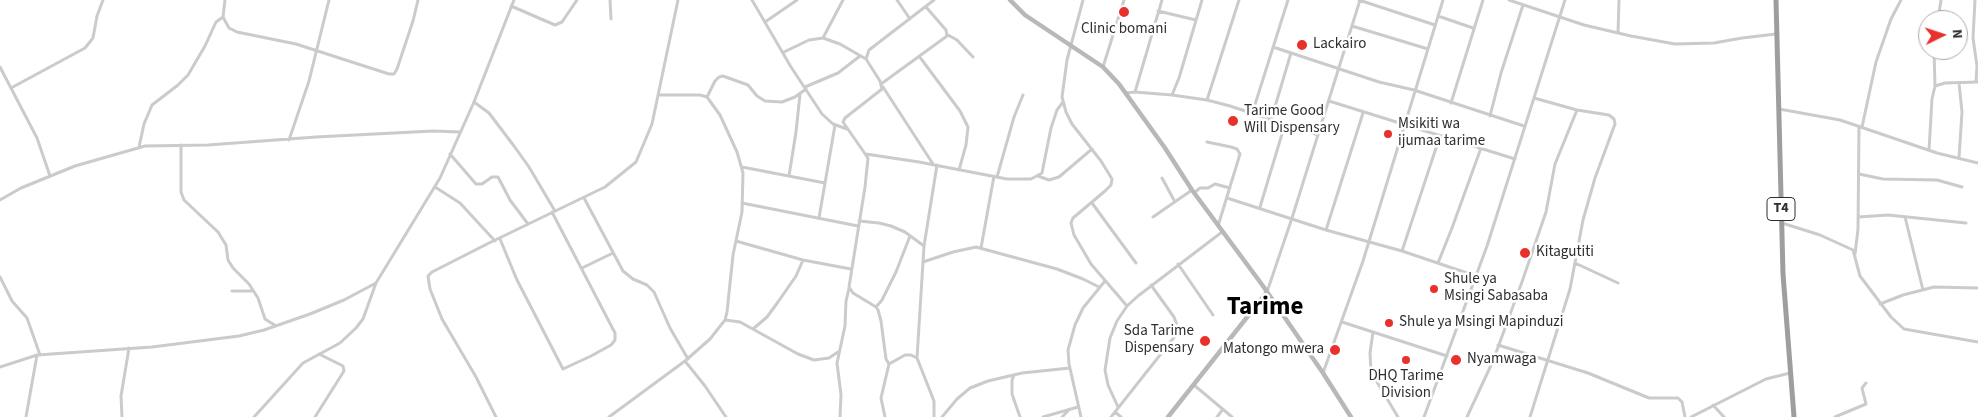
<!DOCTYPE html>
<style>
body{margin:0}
#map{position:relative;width:1978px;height:417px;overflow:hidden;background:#fff;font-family:"Source Sans 3",sans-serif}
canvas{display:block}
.north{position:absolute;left:1918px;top:10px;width:50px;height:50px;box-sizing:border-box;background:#fff;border:1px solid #ababab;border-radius:50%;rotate:86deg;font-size:14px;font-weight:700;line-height:20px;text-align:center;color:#2e2e2e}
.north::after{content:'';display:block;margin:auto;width:18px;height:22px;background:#e8302c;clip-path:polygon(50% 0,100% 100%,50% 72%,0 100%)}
</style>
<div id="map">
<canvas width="1978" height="417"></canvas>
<div class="north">N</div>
</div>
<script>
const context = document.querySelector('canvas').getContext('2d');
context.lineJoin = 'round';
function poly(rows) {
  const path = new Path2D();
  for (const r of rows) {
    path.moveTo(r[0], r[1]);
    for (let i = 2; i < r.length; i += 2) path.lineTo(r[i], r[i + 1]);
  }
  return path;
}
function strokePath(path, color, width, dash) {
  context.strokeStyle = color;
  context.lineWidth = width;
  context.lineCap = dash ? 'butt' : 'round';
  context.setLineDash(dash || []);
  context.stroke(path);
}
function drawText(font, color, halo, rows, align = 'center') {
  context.font = font + ' "Source Sans 3",sans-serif';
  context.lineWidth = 5;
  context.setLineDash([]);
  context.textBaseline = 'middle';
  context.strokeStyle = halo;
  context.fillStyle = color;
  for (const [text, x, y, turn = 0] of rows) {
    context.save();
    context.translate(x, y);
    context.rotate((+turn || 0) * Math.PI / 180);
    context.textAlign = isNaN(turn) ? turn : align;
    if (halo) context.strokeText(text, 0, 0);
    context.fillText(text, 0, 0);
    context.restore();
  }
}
const minor = poly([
 [225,0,223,17,229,28,237,32,296,44,389,74,394,74,397,69,413,21,418,0],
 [610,0,611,19],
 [752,0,791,67,822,114,833,124,847,129],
 [897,0,910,19],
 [1083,0,1067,60,1062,97,1066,112,1072,124,1101,161,1112,179,1111,185,1105,191,1073,218,1071,223,1074,235,1091,264,1127,306],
 [1359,0,1435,25],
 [1509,0,1584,25,1631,36,1675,44,1714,43,1742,38,1776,34],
 [1975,0,1973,38,1977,66,1976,82],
 [511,6,555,25,562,22,577,0],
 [1158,11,1196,20],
 [1438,16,1473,28],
 [1938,20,1941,0],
 [765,22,797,0],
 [1352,26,1428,49],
 [1618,33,1619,0],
 [948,35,957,40,973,57],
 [823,38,843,0],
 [1273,47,1379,82,1414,90,1524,126],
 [1934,50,1935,86],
 [784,52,809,40,823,38,840,44,866,59],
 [919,56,960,111,968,127,966,145,959,170],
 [0,67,37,138,50,176],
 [1103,67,1124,0],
 [1959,83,1962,112,1959,158],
 [881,84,947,36,946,30,926,7],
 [805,87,838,73,860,56],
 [883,87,933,164],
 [11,88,85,48,93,38,97,16,103,0],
 [1135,92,1162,0],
 [1126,93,1135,92,1172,95,1207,100,1230,106,1318,135],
 [1172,95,1179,78,1202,0],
 [707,97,715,81,719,77,723,76,748,85,757,96,765,101,782,102,795,97,806,89],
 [1207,100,1239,0],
 [1329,101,1515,159],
 [474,102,489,113,514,146,529,167,555,211],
 [1451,103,1483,0],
 [1779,109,1840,120,1937,153,1978,163],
 [1252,114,1288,0],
 [1490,116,1501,73,1523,5],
 [1271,120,1291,53],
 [1862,127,1876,62,1891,19,1901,0],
 [289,140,309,81,329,0],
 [1207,142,1231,147,1237,149,1240,154,1218,226],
 [181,145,181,192,184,200,218,232,226,245,228,260,233,268,249,284,258,298,265,319,276,326],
 [139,147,144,124,152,105,178,85,188,75,205,46,216,22,223,17],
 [1929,150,1932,99,1935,86,1945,83,1978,82],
 [450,154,476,184,482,184,492,177,498,177,510,200,528,224],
 [866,154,919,162,1007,179,1031,179,1042,173,1051,128,1057,110,1063,102],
 [742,167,825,183],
 [1859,174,1883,179,1937,180,1962,187],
 [789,176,796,132,800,94],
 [1038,176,1049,180,1059,177,1092,149],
 [997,177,1014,117,1023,95],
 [1162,178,1175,202],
 [435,187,460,203,495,241],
 [1194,193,1200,188,1208,188,1215,184,1230,188],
 [584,198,623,271,633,279,647,285,654,292,670,328,688,359],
 [1227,198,1326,230,1402,251,1476,276],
 [0,200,21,188,75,166,145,146,208,145,316,137,433,131,460,132],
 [742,203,858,226],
 [1092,203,1136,263],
 [1260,207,1285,124],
 [1153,217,1192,190],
 [1858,217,1888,215,1966,223],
 [1905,217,1923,290],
 [819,218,835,125],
 [859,221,879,223,891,226,905,232,924,246],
 [1782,223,1820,235,1853,250,1860,276,1891,317,1904,329,1978,342],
 [1326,230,1363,113],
 [500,239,517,280,563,369,591,356,611,345,615,340,615,333,552,212],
 [736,241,803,260,851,269],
 [981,248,994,176],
 [1402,251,1440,136],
 [1855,254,1858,229,1859,126],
 [923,262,953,252,976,247,1057,269,1083,279,1099,287],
 [1438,263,1452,228,1481,148],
 [1575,263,1618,283],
 [1178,264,1213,315],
 [582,268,613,253],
 [0,277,12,301,27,318,40,355],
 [232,291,253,291],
 [1267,292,1292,218,1360,0],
 [1880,304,1903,295,1934,287,1978,288],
 [876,307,882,300,896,272,910,236],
 [725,320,740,322,798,354,814,360,829,358,838,352],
 [1342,322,1447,356],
 [753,329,767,317,778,302,796,276,803,260],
 [1373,332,1370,353,1371,372,1398,417],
 [1498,345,1588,373,1649,398,1678,398,1682,402,1685,417],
 [917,358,924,246,937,165],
 [685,361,705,386,726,417],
 [0,367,37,355,152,347,239,336,264,330,310,314,344,300,376,283],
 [1323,373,1363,261,1443,0],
 [1014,375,1012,380,1012,394,1020,417],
 [1194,385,1232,417],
 [1713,405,1724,417],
 [1118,407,1108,385,1105,370,1110,338,1117,321,1127,306,1138,296,1222,232],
 [1115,412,1121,417],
 [26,417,37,355],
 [122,417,121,396,129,348],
 [254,417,303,363,340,343,356,328,363,319,376,283,440,178,474,102,514,0],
 [315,417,344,371,343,366,319,354],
 [496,417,476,377,442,319,430,289,428,276,432,272,489,243,605,187,636,162,652,124,678,0],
 [609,417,685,361,710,339,725,320,727,312,733,255,742,212,743,173,737,152,720,115,707,97,700,95,659,95],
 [840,417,841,395,837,363,845,326,846,301,849,288],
 [885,417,881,398,889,364],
 [934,417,934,401,917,358,911,355,905,355,889,364,886,359,881,321,878,310,876,307,853,293,849,287,865,187,868,158,843,122,845,118,882,89,880,81,866,59,869,50,934,0],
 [942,417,957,399,970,388,988,381,1022,373,1070,368],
 [1043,417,1078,407],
 [1062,417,1068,411],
 [1081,417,1069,364,1068,350,1075,325,1083,308,1105,281],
 [1111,417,1179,331,1174,317,1151,285],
 [1217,417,1223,409],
 [1424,417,1487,246,1565,0],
 [1467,417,1493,361,1523,279,1546,212,1555,164,1577,110],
 [1530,417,1570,289,1583,220,1595,178,1615,124,1614,119,1609,115,1577,110,1534,98],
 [1691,417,1766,379,1790,373],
 [1835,417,1866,404,1862,388,1866,383]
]);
const secondary = poly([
 [1010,0,1025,15,1103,67,1119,84,1165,148,1192,190,1263,286,1323,373,1351,417],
 [1168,417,1267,292]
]);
const trunk = poly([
 [1776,0,1783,274,1794,417]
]);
const markers = [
 [1124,12,6,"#e8302c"],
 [1302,45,6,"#e8302c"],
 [1233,121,6,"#e8302c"],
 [1388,134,5,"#e8302c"],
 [1525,253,6,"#e8302c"],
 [1434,289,5,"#e8302c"],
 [1389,323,5,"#e8302c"],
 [1205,341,6,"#e8302c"],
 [1335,350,6,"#e8302c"],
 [1406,360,5,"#e8302c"],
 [1456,360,6,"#e8302c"]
];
const shields = [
 [1781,209,28]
];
const shieldNames = [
 ["T4",1781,209]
];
const poiNames = [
 ["Clinic bomani",1124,30,"center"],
 ["Lackairo",1313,45],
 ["Tarime Good",1244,112],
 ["Will Dispensary",1244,129],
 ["Msikiti wa",1398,125],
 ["ijumaa tarime",1398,142],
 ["Kitagutiti",1536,253],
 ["Shule ya",1444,280],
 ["Msingi Sabasaba",1444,297],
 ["Shule ya Msingi Mapinduzi",1399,323],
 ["Sda Tarime",1194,332,"right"],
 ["Dispensary",1194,349,"right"],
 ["Matongo mwera",1324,350,"right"],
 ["Nyamwaga",1467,360],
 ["DHQ Tarime",1406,377,"center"],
 ["Division",1406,394,"center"]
];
const townNames = [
 ["Tarime",1265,309]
];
strokePath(minor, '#cbcbcb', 3);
strokePath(secondary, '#b8b8b8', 4.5);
strokePath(trunk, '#9e9e9e', 5);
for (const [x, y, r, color] of markers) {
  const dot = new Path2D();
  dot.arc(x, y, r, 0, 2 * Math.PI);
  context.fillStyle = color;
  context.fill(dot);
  strokePath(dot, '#fff', 2);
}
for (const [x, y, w] of shields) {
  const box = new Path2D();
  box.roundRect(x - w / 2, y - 11.5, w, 23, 4);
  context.fillStyle = '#fff';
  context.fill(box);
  strokePath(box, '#2e2e2e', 1);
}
drawText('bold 14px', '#2e2e2e', null, shieldNames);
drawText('15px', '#2e2e2e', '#fff', poiNames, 'left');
drawText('bold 25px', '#000', '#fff', townNames);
</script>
